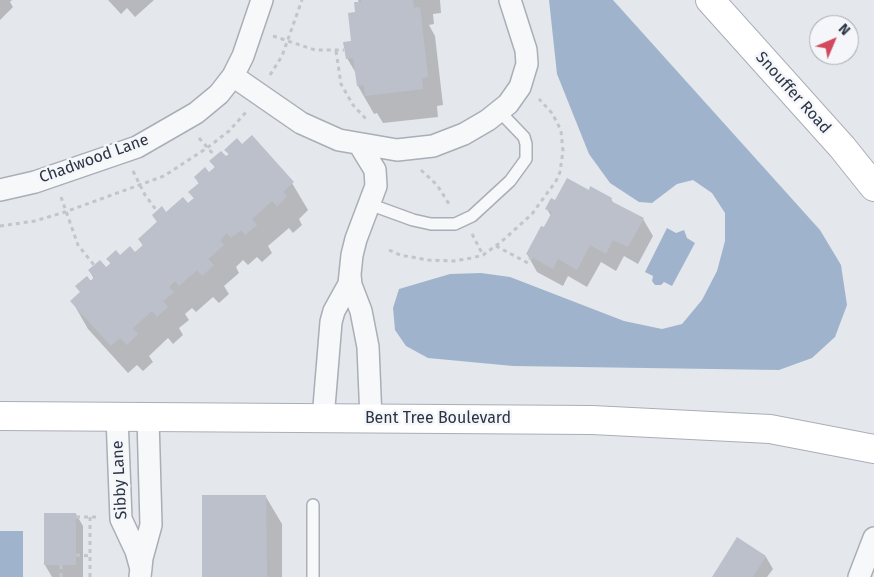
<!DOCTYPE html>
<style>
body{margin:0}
#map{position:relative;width:874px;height:577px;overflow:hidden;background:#e4e7ec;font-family:"Fira Sans",sans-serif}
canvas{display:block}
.north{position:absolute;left:809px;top:15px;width:50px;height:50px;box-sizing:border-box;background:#f4f6f9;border:1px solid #a4a8b1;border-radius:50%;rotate:45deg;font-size:14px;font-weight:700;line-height:20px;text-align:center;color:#2b3445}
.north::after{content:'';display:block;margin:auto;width:18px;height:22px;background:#d1495b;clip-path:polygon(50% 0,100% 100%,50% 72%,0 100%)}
</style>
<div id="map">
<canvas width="874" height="577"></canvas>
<div class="north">N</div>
</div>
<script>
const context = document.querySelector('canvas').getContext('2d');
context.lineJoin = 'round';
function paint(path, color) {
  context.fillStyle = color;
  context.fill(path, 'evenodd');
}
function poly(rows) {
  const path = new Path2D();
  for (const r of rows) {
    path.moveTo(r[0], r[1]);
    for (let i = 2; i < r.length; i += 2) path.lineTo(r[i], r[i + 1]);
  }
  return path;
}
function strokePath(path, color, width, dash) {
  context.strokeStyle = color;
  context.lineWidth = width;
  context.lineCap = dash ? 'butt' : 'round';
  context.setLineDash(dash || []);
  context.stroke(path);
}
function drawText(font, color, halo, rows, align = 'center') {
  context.font = font + ' "Fira Sans",sans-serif';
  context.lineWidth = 5;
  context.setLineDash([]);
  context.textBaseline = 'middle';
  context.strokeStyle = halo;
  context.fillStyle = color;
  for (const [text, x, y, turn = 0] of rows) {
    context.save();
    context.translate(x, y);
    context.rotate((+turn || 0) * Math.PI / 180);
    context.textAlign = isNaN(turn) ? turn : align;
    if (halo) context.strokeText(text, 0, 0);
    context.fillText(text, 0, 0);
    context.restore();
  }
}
const water = poly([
 [549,0,613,0,820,230,841,265,847,305,835,337,812,358,779,370,513,366,428,358,406,346,395,330,393,308,399,289,450,274,481,273,510,277,624,321,662,329,682,324,702,300,717,271,725,241,725,213,712,193,693,180,677,184,652,203,639,202,610,183,589,154,557,74],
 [667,228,676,233,684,230,687,238,695,243,672,286,664,282,661,285,655,285,652,281,653,276,645,272],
 [0,531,23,531,23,577,0,577]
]);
const shadow = poly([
 [0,0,12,0,10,2,13,7,0,20],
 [108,0,154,0,135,17,127,8,121,14],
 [358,0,440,0,441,13,433,14,434,24,429,25,435,36,443,105,437,106,438,117,383,123,377,113,374,114,358,86,357,75,347,58,352,42,359,3],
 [242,146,292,183,308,210,299,219,302,225,293,233,289,228,268,246,272,253,262,262,257,257,248,265,243,260,236,267,239,273,224,286,229,294,219,303,213,297,196,312,192,308,185,314,189,320,179,328,183,335,173,344,168,338,149,356,153,362,143,371,137,365,128,373,88,329,72,301,81,293,77,287,94,279,89,270,106,269,111,265,108,259,135,253,143,246,139,239,166,213,188,205,194,199,190,192,199,184,195,177,209,173,215,168,211,161,226,158,229,155,226,150],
 [589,192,611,199,614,204,643,219,653,236,638,264,624,256,616,271,601,262,587,287,568,276,563,286,537,272,527,254,551,216,547,209,556,202],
 [266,497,282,524,282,577,203,577],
 [45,514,76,514,83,526,83,577,52,577,45,565],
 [766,557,773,569,767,577,713,577]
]);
const building = poly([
 [361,0,413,0,414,8,420,7,428,77,422,78,423,89,365,96,364,85,357,86,353,58,346,59,343,42,351,41,348,13,355,12,354,2,361,2],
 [252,135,294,182,283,192,287,196,277,206,272,201,252,219,257,225,245,235,241,230,231,238,227,233,220,240,224,245,208,259,214,265,202,276,197,270,179,286,175,281,169,287,174,292,163,301,168,307,157,317,152,311,133,328,138,334,127,345,120,338,111,346,70,301,80,292,75,286,87,276,91,281,94,277,88,270,100,260,106,267,111,263,106,259,116,250,120,255,130,246,135,252,143,245,138,239,157,222,152,215,162,206,166,212,183,197,188,203,194,198,188,192,199,183,194,177,205,167,209,172,215,167,209,161,221,151,226,156,229,154,224,150,237,138,242,144],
 [567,178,589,190,590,186,612,198,611,201,644,218,628,247,613,240,606,254,590,245,577,270,558,259,553,269,526,254,541,226,544,227,552,212,545,209,551,198,555,200],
 [202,495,266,495,267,577,202,577],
 [44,513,76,513,76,565,44,565],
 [737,537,766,556,753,577,712,577]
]);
const path = poly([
 [273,36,315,50,344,50],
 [336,51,341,84,353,105,368,121],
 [270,75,282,56,302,0],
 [199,138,215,156],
 [421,170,437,185,451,207],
 [133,171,145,195,157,211],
 [61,197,78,245,94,265],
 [0,226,35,221,65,212,164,176,207,148,229,131,246,112],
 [472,234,483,255],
 [496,246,528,263,531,257],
 [389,250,400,255,428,260,454,261,472,258,483,255,501,242,532,214,556,181,560,172,563,151,561,131,557,122,551,112,539,99],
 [76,517,98,517],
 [90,517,90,577],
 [76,555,90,556],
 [61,577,61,565]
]);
const service = poly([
 [369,204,413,220,431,224,455,224,472,216,510,181,526,159,526,144,524,137,500,112],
 [313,577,313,505]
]);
const minor = poly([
 [233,76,301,123,339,140,397,150,433,146,464,134,488,120,508,104,520,87,527,64,526,50,510,0],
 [0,190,35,182,137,147,196,113,219,94,233,76,243,56,262,0],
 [350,275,351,285,361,311,368,347,371,419],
 [117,417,121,519,136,551,141,569],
 [323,419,331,322,334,311,349,284,352,255,356,239,376,186,375,170,359,144],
 [140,577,142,558,151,525,148,418],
 [859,577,874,538]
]);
const secondary = poly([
 [710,0,842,147,874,187],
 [0,416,592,420,770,429,874,449]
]);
const streetNames = [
 ["Snouffer Road",793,93,48],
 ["Chadwood Lane",94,159,-20],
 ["Bent Tree Boulevard",438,419],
 ["Sibby Lane",120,480,-93]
];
paint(water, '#9fb4cc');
paint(shadow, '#0003');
paint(building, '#bbc0ca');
strokePath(service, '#a9aeb7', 14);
strokePath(minor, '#a9aeb7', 24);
strokePath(secondary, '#a9aeb7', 30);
strokePath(path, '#c2c5cb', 3, [4, 4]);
strokePath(service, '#f7f8fa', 11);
strokePath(minor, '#f7f8fa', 21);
strokePath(secondary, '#fff', 28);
drawText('16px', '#2b3445', '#f4f6f9', streetNames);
</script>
